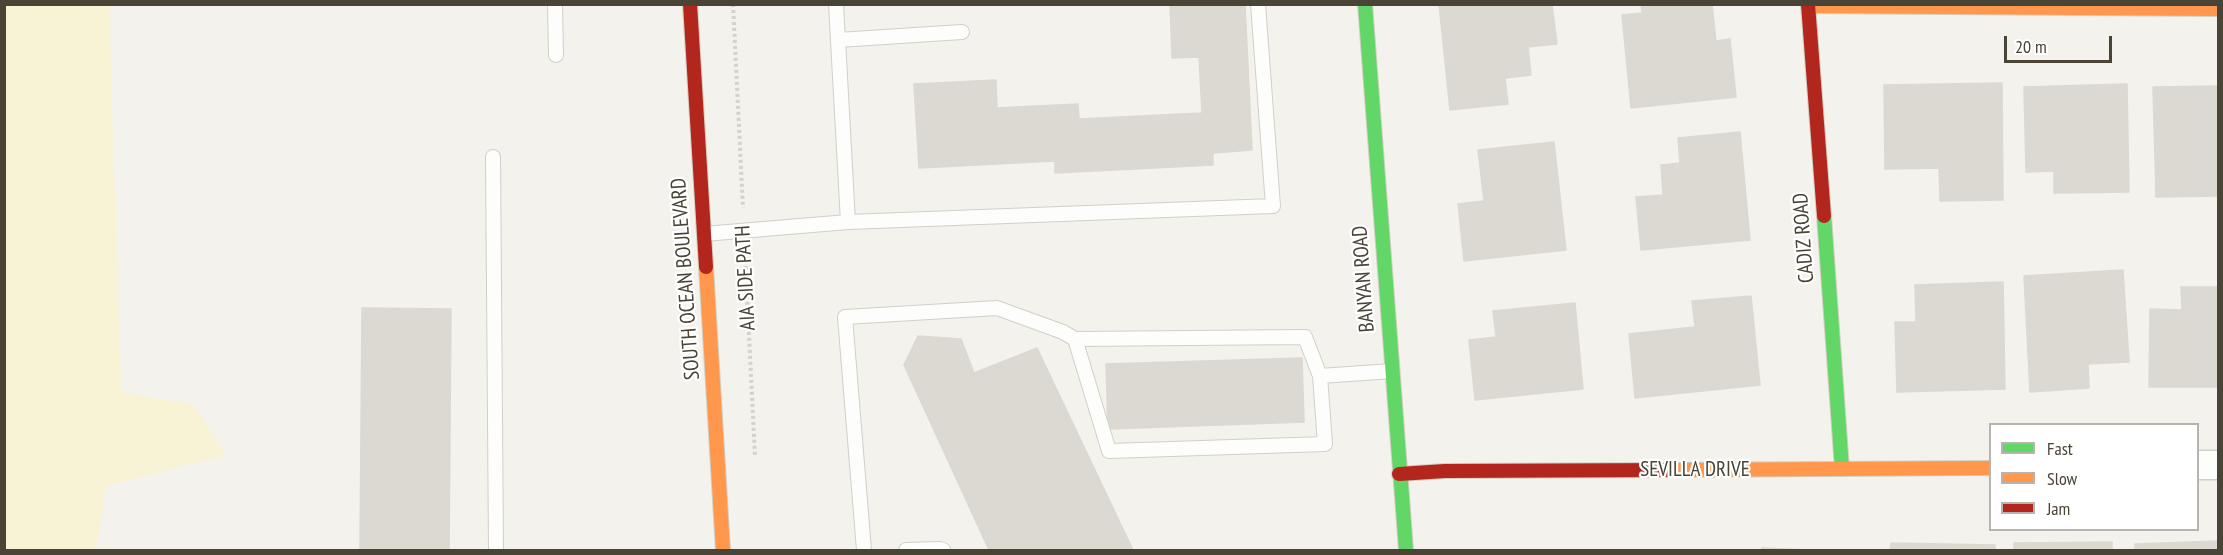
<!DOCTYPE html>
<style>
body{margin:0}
#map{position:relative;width:2223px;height:555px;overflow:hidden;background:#f3f2ec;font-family:"PT Sans Narrow",sans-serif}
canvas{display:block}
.frame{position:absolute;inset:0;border:6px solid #4a4436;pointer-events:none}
.legend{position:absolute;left:1989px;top:423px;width:210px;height:108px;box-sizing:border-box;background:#fff;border:2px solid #b7b4af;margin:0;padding:8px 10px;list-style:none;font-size:18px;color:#4a4436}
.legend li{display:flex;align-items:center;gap:12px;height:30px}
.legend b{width:30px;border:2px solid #b7b4af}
.scale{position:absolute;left:2004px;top:36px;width:108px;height:27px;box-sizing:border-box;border:3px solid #4a4436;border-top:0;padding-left:8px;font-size:18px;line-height:21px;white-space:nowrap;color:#4a4436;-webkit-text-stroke:4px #fff;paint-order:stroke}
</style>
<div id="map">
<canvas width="2223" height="555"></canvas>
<div class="frame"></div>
<ul class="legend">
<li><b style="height:8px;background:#63d668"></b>Fast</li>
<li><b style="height:8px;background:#ff974d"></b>Slow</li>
<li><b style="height:8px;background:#b3261e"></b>Jam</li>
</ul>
<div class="scale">20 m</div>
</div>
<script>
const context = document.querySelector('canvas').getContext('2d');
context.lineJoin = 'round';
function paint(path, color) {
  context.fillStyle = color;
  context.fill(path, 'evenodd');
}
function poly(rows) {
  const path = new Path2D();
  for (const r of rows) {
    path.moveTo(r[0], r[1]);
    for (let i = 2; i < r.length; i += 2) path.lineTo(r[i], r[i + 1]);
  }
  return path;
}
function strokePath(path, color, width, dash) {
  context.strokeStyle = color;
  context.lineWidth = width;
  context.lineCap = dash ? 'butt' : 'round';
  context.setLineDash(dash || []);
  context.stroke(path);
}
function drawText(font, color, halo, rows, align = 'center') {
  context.font = font + ' "PT Sans Narrow",sans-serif';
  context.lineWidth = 4.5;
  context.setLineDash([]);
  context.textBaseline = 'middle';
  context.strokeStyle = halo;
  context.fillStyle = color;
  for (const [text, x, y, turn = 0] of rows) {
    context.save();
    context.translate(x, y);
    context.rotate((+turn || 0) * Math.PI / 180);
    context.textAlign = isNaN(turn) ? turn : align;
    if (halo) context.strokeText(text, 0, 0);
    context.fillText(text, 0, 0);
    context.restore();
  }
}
const sand = poly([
 [4,5,109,5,121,392,194,405,226,455,106,486,96,550,5,550]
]);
const building = poly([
 [1170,4,1245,4,1252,150,1213,153,1213,165,1055,173,1055,161,919,168,914,84,996,80,997,108,1078,104,1079,119,1202,113,1199,57,1172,58,1170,4],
 [1439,4,1552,4,1557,44,1528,47,1531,75,1505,78,1508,104,1450,110,1439,4],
 [1641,4,1712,4,1716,41,1730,39,1736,97,1631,108,1622,15,1642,13,1641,4],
 [2002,83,2003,200,1940,201,1939,168,1885,169,1884,85,2002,83],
 [2127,84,2129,192,2054,193,2054,171,2026,172,2024,87,2127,84],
 [2218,86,2218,196,2156,197,2153,87,2218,86],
 [1740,132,1750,240,1641,250,1636,197,1663,195,1661,165,1680,163,1678,138,1740,132],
 [1554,142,1566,250,1464,261,1458,204,1484,201,1478,150,1554,142],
 [2123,270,2129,362,2088,364,2089,388,2030,392,2024,276,2123,270],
 [2003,282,2005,389,1897,392,1895,322,1916,322,1915,285,2003,282],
 [2181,287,2218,287,2218,387,2149,387,2150,309,2182,310,2181,287],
 [1751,296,1760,385,1635,398,1629,334,1695,327,1692,301,1751,296],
 [1575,303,1583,389,1475,400,1469,340,1496,337,1493,311,1575,303],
 [362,308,451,309,449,550,360,550,362,308],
 [918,336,961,339,974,373,1037,348,1133,550,989,550,904,365,918,336],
 [1302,358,1304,422,1108,429,1106,364,1302,358],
 [2218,541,2218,550,2135,550,2135,544,2218,541],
 [2112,542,2112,550,2014,550,2014,543,2112,542],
 [1891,543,1995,545,1995,550,1890,550,1891,543],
 [1762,548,1811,550,1762,550,1762,548]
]);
const path = poly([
 [733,4,743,208],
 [745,254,755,456]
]);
const lane = poly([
 [555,4,556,55],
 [836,4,848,222],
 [838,40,962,32],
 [493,157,496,550],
 [704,234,848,222,1273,206,1258,4],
 [1320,376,1305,337,1075,339,1109,451,1325,444,1320,376,1392,371],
 [864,550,845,317,997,308,1063,332,1075,339],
 [906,550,940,549,943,550]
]);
const street = poly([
 [2198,465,2218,465]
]);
const fast = poly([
 [1365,4,1406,550],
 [1824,216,1842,469]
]);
const slow = poly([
 [1808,6,2218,9],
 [706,267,723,550],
 [1670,470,1990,468]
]);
const jam = poly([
 [690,4,706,267],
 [1808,4,1824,216],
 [1399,474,1445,471,1670,470]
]);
const streetNames = [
 ["CADIZ ROAD",1804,238,-94],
 ["AIA SIDE PATH",746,278,-93],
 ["SOUTH OCEAN BOULEVARD",686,279,-94],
 ["BANYAN ROAD",1364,279,-94],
 ["SEVILLA DRIVE",1695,470]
];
paint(sand, '#f8f3d5');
paint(building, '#dbd9d2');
strokePath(building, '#dbd9d2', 1.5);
strokePath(lane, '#d1cfc9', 16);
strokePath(street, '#d1cfc9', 31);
strokePath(fast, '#d3cfc2', 16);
strokePath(slow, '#d3cfc2', 16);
strokePath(jam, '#d3cfc2', 16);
strokePath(path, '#d3d2cb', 4, [3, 3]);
strokePath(lane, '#fdfdfc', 14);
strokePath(street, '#fdfdfc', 28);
strokePath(fast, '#63d668', 14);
strokePath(slow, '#ff974d', 14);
strokePath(jam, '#b3261e', 14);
drawText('21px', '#4a4436', '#fff', streetNames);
</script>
